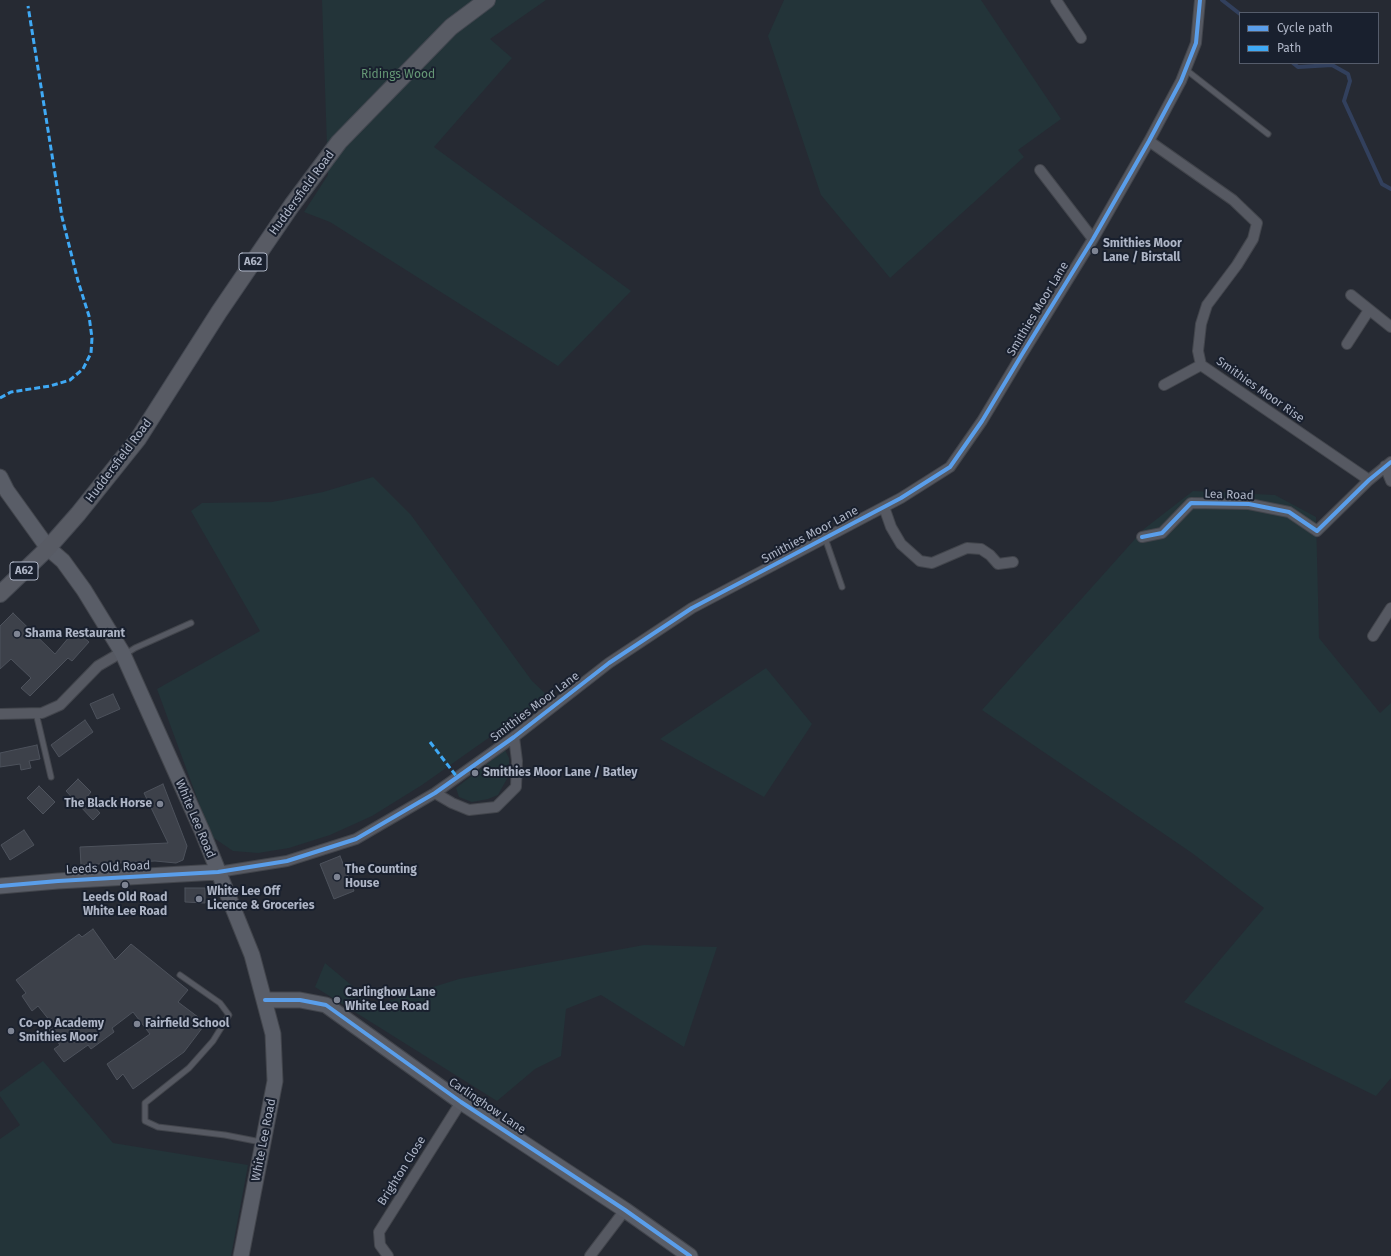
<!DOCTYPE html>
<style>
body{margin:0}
#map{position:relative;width:1391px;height:1256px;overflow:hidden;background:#262a33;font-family:"Fira Sans",sans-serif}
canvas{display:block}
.legend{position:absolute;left:1239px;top:12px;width:140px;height:52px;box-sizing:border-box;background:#19202e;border:1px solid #555c6b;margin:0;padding:5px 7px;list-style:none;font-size:12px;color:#aeb5c6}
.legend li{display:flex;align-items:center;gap:8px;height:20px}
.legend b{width:20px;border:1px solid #555c6b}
</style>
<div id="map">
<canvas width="1391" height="1256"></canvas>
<ul class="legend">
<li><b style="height:5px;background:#5a9eea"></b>Cycle path</li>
<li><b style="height:5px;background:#3fa9f5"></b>Path</li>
</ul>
</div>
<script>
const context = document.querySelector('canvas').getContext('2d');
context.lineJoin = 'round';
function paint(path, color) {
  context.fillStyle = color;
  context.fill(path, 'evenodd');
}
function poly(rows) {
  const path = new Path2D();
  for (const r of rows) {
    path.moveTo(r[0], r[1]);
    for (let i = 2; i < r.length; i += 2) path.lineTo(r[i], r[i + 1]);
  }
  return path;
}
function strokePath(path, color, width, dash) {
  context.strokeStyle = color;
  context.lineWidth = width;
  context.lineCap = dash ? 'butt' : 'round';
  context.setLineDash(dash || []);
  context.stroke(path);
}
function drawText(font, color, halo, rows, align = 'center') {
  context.font = font + ' "Fira Sans",sans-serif';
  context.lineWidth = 4;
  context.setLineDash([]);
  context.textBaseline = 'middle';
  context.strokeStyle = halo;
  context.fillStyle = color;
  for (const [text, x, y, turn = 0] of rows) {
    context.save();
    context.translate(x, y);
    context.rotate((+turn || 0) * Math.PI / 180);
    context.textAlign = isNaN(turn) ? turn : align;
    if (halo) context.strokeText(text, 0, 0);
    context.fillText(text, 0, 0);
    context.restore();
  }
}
const green = poly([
 [322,0,546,0,490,39,512,58,434,147,631,291,558,366,330,222,304,212,328,175],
 [784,0,981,0,1061,119,1018,150,1024,157,890,278,821,195,768,36],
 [373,477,411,515,532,681,548,696,422,785,372,816,330,835,289,848,258,853,233,851,211,836,157,689,260,631,191,511,202,503,272,502,323,492],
 [1193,491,1275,495,1316,517,1319,638,1380,713,1391,703,1391,1078,1376,1096,1184,1002,1264,908,1192,853,982,710,1144,529],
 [766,668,812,724,764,797,660,739],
 [505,750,509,758,509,775,498,795,488,799,472,802,459,797,456,788],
 [644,945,717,947,684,1047,601,995,566,1009,561,1056,535,1069,497,1101,315,987,325,963,375,1005,459,979],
 [43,1061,113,1143,248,1165,231,1256,0,1256,0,1139,20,1125,0,1096,0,1092]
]);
const stream = poly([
 [1222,0,1240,14],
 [1293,63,1298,67,1332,65,1348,74,1350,81,1344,101,1382,184,1391,189]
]);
const building = poly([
 [13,613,55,654,75,630,89,642,72,661,68,658,30,696,21,688,31,678,11,659,0,669,0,626,13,613],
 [113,694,120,709,97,719,90,704,113,694],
 [85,720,93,732,59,757,51,745,85,720],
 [37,745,40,759,29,761,31,768,21,770,20,764,0,767,0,753,37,745],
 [78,779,91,792,86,798,100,813,93,820,66,791,78,779],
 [163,784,187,846,183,860,176,863,155,861,81,865,80,847,168,843,144,793,163,784],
 [39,786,55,802,43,814,27,798,39,786],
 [24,830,34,845,10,860,1,845,24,830],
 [340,856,354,891,334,899,320,864,340,856],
 [185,888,205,888,205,903,185,902,185,888],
 [93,929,115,960,131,944,188,990,178,1002,206,1023,184,1052,133,1089,123,1074,117,1080,107,1064,150,1034,133,1012,112,1028,114,1032,91,1049,88,1045,64,1062,54,1049,60,1045,49,1030,54,1026,38,1006,32,1011,22,996,26,993,16,980,79,934,82,937,93,929]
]);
const lane = poly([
 [1185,69,1268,134],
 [825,538,842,587],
 [124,655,135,648,191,623],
 [36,713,51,777],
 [180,975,220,1003,229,1015,213,1041,189,1068,145,1103,145,1121,158,1127,225,1135,261,1142]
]);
const street = poly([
 [1056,0,1081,38],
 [1149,141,1233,200,1257,223,1253,239,1237,265,1207,305,1201,324,1198,351,1201,365,1369,480],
 [1040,170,1093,239],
 [1351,295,1391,327],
 [1347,344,1369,310],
 [1164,385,1201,365],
 [1385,466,1391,481],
 [884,507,891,527,901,544,920,561,932,563,967,548,981,549,990,555,998,564,1013,562],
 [1142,537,1162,533,1191,503,1249,504,1289,512,1317,531,1369,480,1391,462],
 [1373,636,1391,608],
 [0,714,42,713,60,705,98,666,122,652],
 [435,793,452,803,469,810,496,807,516,787,517,761,514,737],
 [218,872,287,861,356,839,435,793,514,737,609,663,692,608,901,498,950,467,982,421,1021,356,1093,239,1149,141,1181,81,1196,43,1200,0],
 [388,1256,380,1245,379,1232,461,1102],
 [590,1256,625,1210]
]);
const secondary = poly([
 [0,477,7,491,48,548,63,561,84,590,122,652,202,831,252,955,273,1034,275,1081,241,1256],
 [0,886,58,881,218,872],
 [265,1000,300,1000,326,1005,461,1102,625,1210,690,1256]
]);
const primary = poly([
 [0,594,48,548,78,514,138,439,219,312,292,205,339,142,451,27,487,0]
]);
const quiet = poly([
 [0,398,11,392,50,386,70,380,83,369,91,353,92,338,89,316,78,281,62,217,28,6],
 [430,742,457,777]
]);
const cycleway = poly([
 [1142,537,1162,533,1191,503,1249,504,1289,512,1317,531,1369,480,1391,462],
 [0,886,58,881,218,872,287,861,356,839,435,793,514,737,609,663,692,608,901,498,950,467,982,421,1021,356,1093,239,1149,141,1181,81,1196,43,1200,0],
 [265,1000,300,1000,326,1005,461,1102,625,1210,690,1256]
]);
const markers = [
 [1095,251,4,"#7e8493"],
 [17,634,4,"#7e8493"],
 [475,773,4,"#7e8493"],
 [160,804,4,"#7e8493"],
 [337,877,4,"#7e8493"],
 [125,885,4,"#7e8493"],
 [199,899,4,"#7e8493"],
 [337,1000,4,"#7e8493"],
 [137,1024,4,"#7e8493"],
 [11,1031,4,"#7e8493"]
];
const shields = [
 [253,262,28],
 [24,571,28]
];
const shieldNames = [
 ["A62",253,262],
 ["A62",24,571]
];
const parkNames = [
 ["Ridings Wood",398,75]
];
const streetNames = [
 ["Huddersfield Road",302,193,-54],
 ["Smithies Moor Lane",1038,309,-59],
 ["Smithies Moor Rise",1260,390,35],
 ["Huddersfield Road",119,461,-53],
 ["Lea Road",1229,495,2],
 ["Smithies Moor Lane",810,535,-28],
 ["Smithies Moor Lane",535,707,-37],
 ["White Lee Road",195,819,67],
 ["Leeds Old Road",108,868,-3],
 ["Carlinghow Lane",487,1106,34],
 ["White Lee Road",264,1140,-79],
 ["Brighton Close",402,1171,-58]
];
const poiNames = [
 ["Smithies Moor",1103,244],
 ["Lane / Birstall",1103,258],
 ["Shama Restaurant",25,634],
 ["Smithies Moor Lane / Batley",483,773],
 ["The Black Horse",152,804,"right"],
 ["The Counting",345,870],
 ["House",345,884],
 ["White Lee Off",207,892],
 ["Licence & Groceries",207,906],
 ["Leeds Old Road",125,898,"center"],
 ["White Lee Road",125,912,"center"],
 ["Carlinghow Lane",345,993],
 ["White Lee Road",345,1007],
 ["Co-op Academy",19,1024],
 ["Smithies Moor",19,1038],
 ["Fairfield School",145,1024]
];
paint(green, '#233439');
strokePath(stream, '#32405d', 4);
paint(building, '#3d414a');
strokePath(building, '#4d525c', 1);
strokePath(lane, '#42454c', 7);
strokePath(street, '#42454c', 12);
strokePath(secondary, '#42454c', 17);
strokePath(primary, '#434750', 18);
strokePath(lane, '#565962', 5);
strokePath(street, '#565962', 10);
strokePath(secondary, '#595d67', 15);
strokePath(primary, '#585b64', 16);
strokePath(quiet, '#3fa9f5', 3, [6, 3]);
strokePath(cycleway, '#5a9eea', 4);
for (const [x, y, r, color] of markers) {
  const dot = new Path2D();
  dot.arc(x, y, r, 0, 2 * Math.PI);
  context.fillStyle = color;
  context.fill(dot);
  strokePath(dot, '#19202e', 1.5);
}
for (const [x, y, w] of shields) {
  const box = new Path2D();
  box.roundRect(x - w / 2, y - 9, w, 18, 3);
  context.fillStyle = '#19202e';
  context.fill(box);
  strokePath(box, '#aeb5c6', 1);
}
drawText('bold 11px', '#aeb5c6', null, shieldNames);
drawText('12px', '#659775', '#19202e', parkNames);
drawText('12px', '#aeb5c6', '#19202e', streetNames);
drawText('bold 12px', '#aeb5c6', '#19202e', poiNames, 'left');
</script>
